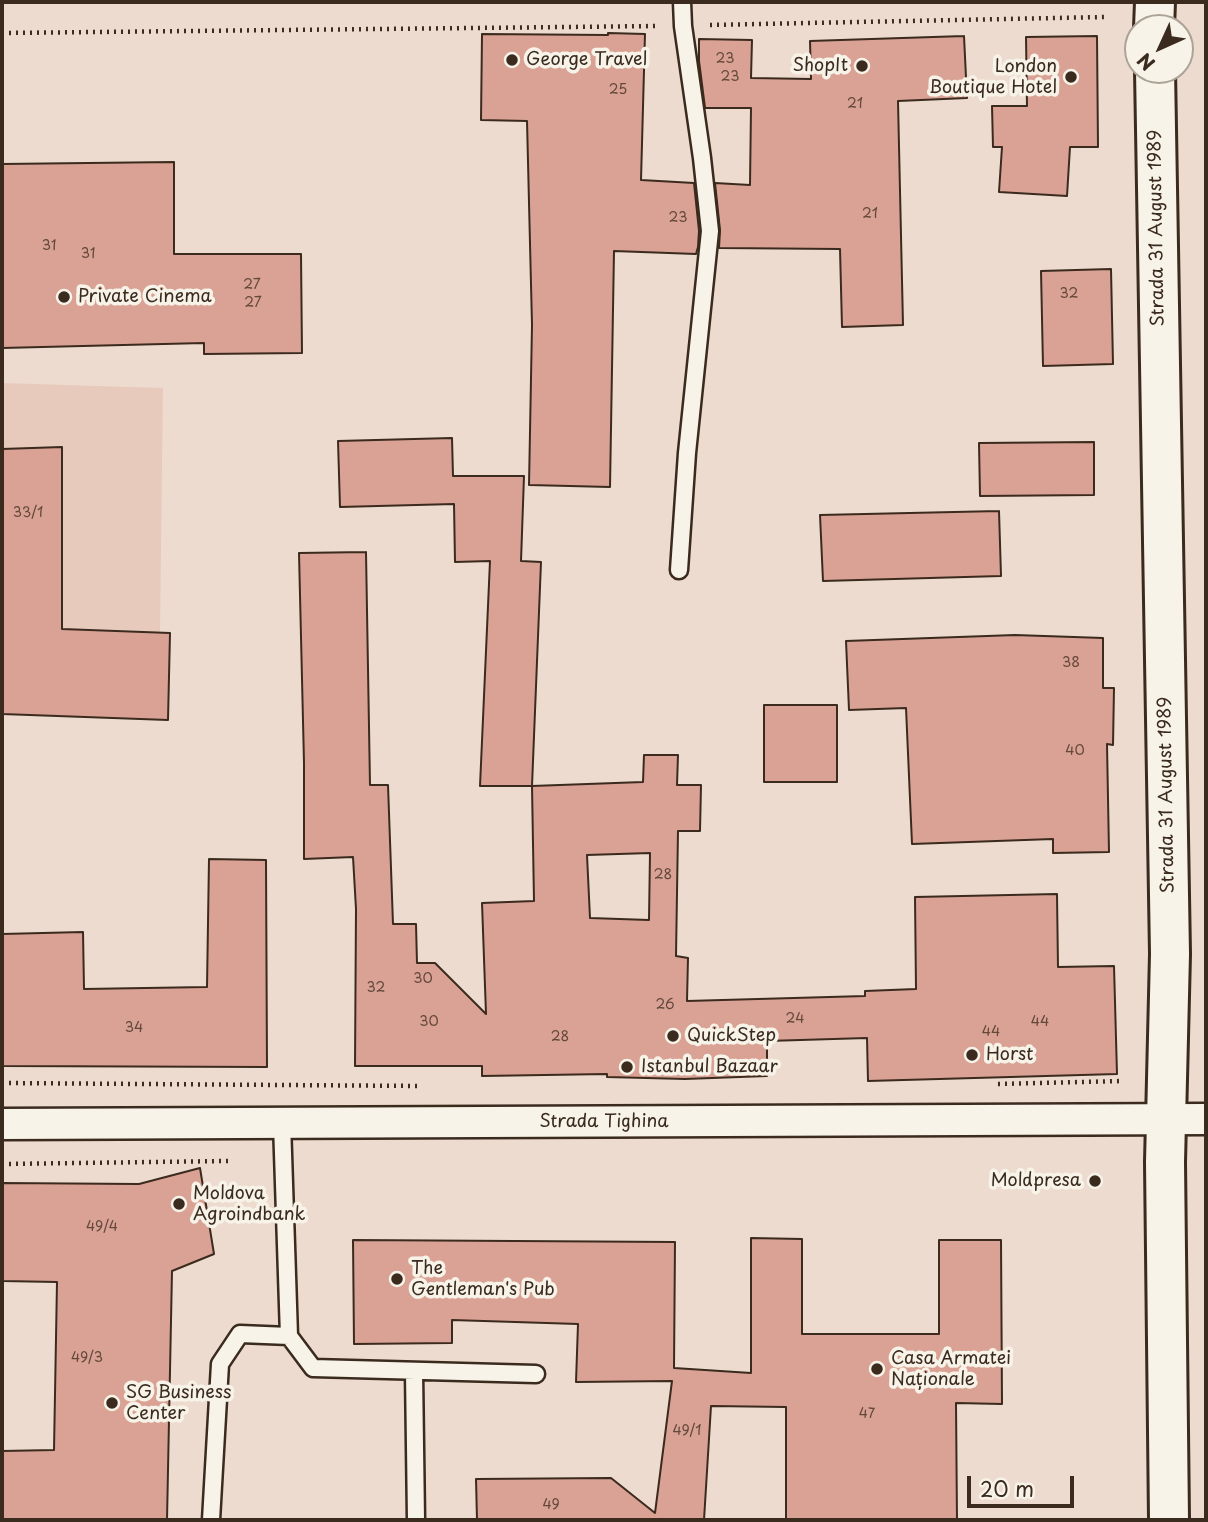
<!DOCTYPE html>
<meta charset="utf-8">
<style>
body{margin:0}
#map{position:relative;width:1208px;height:1522px;overflow:hidden;background:#eedbcf;font-family:"Playpen Sans",sans-serif}
canvas{display:block}
.frame{position:absolute;inset:0;border:4px solid #3b2a1e;pointer-events:none}
.north{position:absolute;left:1124px;top:14px;width:70px;height:70px;box-sizing:border-box;background:#f7f3e8;border:2px solid #aca397;border-radius:50%;rotate:225deg;font-size:19px;font-weight:700;line-height:28px;text-align:center;color:#3b2a1e}
.north::after{content:'';display:block;margin:auto;width:24px;height:32px;background:#3b2a1e;clip-path:polygon(50% 0,100% 100%,50% 72%,0 100%)}
.scale{position:absolute;left:967px;top:1476px;width:107px;height:32px;box-sizing:border-box;border:4px solid #3b2a1e;border-top:0;padding-left:9px;font-size:21px;line-height:24px;white-space:nowrap;color:#3b2a1e;-webkit-text-stroke:5px #f7f3e8;paint-order:stroke}
</style>
<div id="map">
<canvas width="1208" height="1522"></canvas>
<div class="frame"></div>
<div class="north">N</div>
<div class="scale">20 m</div>
</div>
<script>
const context = document.querySelector('canvas').getContext('2d');
context.lineJoin = 'round';
function paint(path, color) {
  context.fillStyle = color;
  context.fill(path, 'evenodd');
}
function poly(rows) {
  const path = new Path2D();
  for (const r of rows) {
    path.moveTo(r[0], r[1]);
    for (let i = 2; i < r.length; i += 2) path.lineTo(r[i], r[i + 1]);
  }
  return path;
}
function strokePath(path, color, width, dash) {
  context.strokeStyle = color;
  context.lineWidth = width;
  context.lineCap = dash ? 'butt' : 'round';
  context.setLineDash(dash || []);
  context.stroke(path);
}
function drawText(font, color, halo, rows, align = 'center') {
  context.font = font + ' "Playpen Sans",sans-serif';
  context.lineWidth = 7;
  context.setLineDash([]);
  context.textBaseline = 'middle';
  context.strokeStyle = halo;
  context.fillStyle = color;
  for (const [text, x, y, turn = 0] of rows) {
    context.save();
    context.translate(x, y);
    context.rotate((+turn || 0) * Math.PI / 180);
    context.textAlign = isNaN(turn) ? turn : align;
    if (halo) context.strokeText(text, 0, 0);
    context.fillText(text, 0, 0);
    context.restore();
  }
}
const built = poly([
 [2,383,163,388,160,633,2,627]
]);
const building = poly([
 [608,33,645,34,641,180,694,183,699,231,698,247,696,254,614,251,610,487,529,485,532,325,527,121,481,120,482,34,608,35,608,33],
 [964,36,967,98,898,101,903,325,842,327,840,249,719,248,720,230,715,183,750,185,751,108,705,108,699,61,699,39,752,40,751,78,811,79,810,41,964,36],
 [1097,36,1098,147,1070,147,1067,196,999,192,1002,147,993,147,992,106,1027,106,1026,37,1097,36],
 [174,162,174,254,301,254,302,353,204,354,204,343,2,348,2,164,174,162],
 [1111,269,1113,364,1043,366,1041,271,1111,269],
 [452,438,453,476,524,476,521,561,541,562,532,786,480,786,490,561,455,562,454,504,340,507,338,441,452,438],
 [1094,442,1094,495,980,496,979,443,1094,442],
 [62,447,62,629,170,633,168,720,2,714,2,449,62,447],
 [999,511,1001,576,823,581,820,515,999,511],
 [366,552,370,785,388,785,393,924,416,924,417,963,435,963,486,1014,482,903,534,901,532,786,643,782,644,755,678,755,677,785,701,785,700,831,678,831,676,956,688,958,687,1001,865,996,865,991,916,989,915,897,1057,894,1058,967,1114,966,1117,1074,868,1081,867,1038,767,1041,767,1076,685,1079,607,1077,607,1074,482,1076,482,1066,355,1066,356,909,353,857,304,859,304,763,299,553,366,552],
 [650,853,649,920,590,918,587,855,650,853],
 [1015,635,1103,638,1103,688,1114,688,1113,745,1107,744,1109,852,1053,853,1053,839,912,844,906,708,849,710,846,641,1015,635],
 [764,705,837,705,837,782,764,782,764,705],
 [209,859,266,860,267,1067,2,1066,2,934,83,932,84,989,207,987,209,859],
 [200,1168,214,1254,172,1271,167,1520,2,1520,2,1451,54,1450,57,1282,2,1281,2,1183,139,1184,200,1168],
 [751,1238,802,1239,802,1334,939,1334,939,1240,1001,1240,1002,1404,956,1403,957,1520,786,1520,786,1407,711,1406,704,1520,477,1520,476,1479,611,1478,655,1513,672,1381,576,1382,578,1324,452,1320,452,1343,354,1344,353,1240,675,1242,674,1368,751,1373,751,1238]
]);
const path = poly([
 [710,25,1104,17],
 [2,33,659,26],
 [2,1083,422,1086],
 [998,1084,1123,1081],
 [2,1164,228,1161]
]);
const lane = poly([
 [679,570,687,453,710,231,702,158,683,26,682,2],
 [282,1123,289,1336,313,1368,536,1374],
 [414,1372,416,1520],
 [211,1520,220,1364,240,1334,289,1336]
]);
const street = poly([
 [2,1124,1206,1119]
]);
const secondary = poly([
 [1154,28,1155,2],
 [1155,70,1170,954,1165,1162,1169,1520]
]);
const markers = [
 [512,60,7,"#3b2a1e"],
 [862,66,7,"#3b2a1e"],
 [1071,77,7,"#3b2a1e"],
 [64,297,7,"#3b2a1e"],
 [673,1036,7,"#3b2a1e"],
 [972,1055,7,"#3b2a1e"],
 [627,1067,7,"#3b2a1e"],
 [1095,1181,7,"#3b2a1e"],
 [179,1204,7,"#3b2a1e"],
 [397,1279,7,"#3b2a1e"],
 [877,1369,7,"#3b2a1e"],
 [112,1403,7,"#3b2a1e"]
];
const numberNames = [
 ["23",725,59],
 ["23",730,77],
 ["25",618,90],
 ["21",855,104],
 ["21",870,214],
 ["23",678,218],
 ["31",49,246],
 ["31",88,254],
 ["27",252,285],
 ["32",1069,294],
 ["27",253,303],
 ["33/1",28,513],
 ["38",1071,663],
 ["40",1075,751],
 ["28",663,875],
 ["30",423,979],
 ["32",376,988],
 ["26",665,1005],
 ["24",795,1019],
 ["30",429,1022],
 ["44",1040,1022],
 ["34",134,1028],
 ["44",991,1032],
 ["28",560,1037],
 ["49/4",102,1227],
 ["49/3",87,1358],
 ["47",867,1414],
 ["49/1",687,1431],
 ["49",551,1505]
];
const poiNames = [
 ["George Travel",526,60],
 ["ShopIt",848,66,"right"],
 ["London",1057,67,"right"],
 ["Boutique Hotel",1057,88,"right"],
 ["Private Cinema",78,297],
 ["QuickStep",687,1036],
 ["Horst",986,1055],
 ["Istanbul Bazaar",641,1067],
 ["Moldpresa",1081,1181,"right"],
 ["Moldova",193,1194],
 ["Agroindbank",193,1215],
 ["The",411,1269],
 ["Gentleman's Pub",411,1290],
 ["Casa Armatei",891,1359],
 ["Naționale",891,1380],
 ["SG Business",126,1393],
 ["Center",126,1414]
];
const streetNames = [
 ["Strada 31 August 1989",1157,228,-91],
 ["Strada 31 August 1989",1167,795,-91],
 ["Strada Tighina",604,1122]
];
paint(built, '#e8cabd');
paint(building, '#daa294');
strokePath(building, '#3b2a1e', 2);
strokePath(lane, '#3b2a1e', 21);
strokePath(street, '#3b2a1e', 35);
strokePath(secondary, '#3b2a1e', 44);
strokePath(path, '#3b2a1e', 4.5, [2, 5]);
strokePath(lane, '#f7f3e8', 16);
strokePath(street, '#f7f3e8', 30);
strokePath(secondary, '#f7f3e8', 38);
for (const [x, y, r, color] of markers) {
  const dot = new Path2D();
  dot.arc(x, y, r, 0, 2 * Math.PI);
  context.fillStyle = color;
  context.fill(dot);
  strokePath(dot, '#f7f3e8', 2.5);
}
drawText('14px', '#63483c', null, numberNames);
drawText('18px', '#3b2a1e', '#f7f3e8', poiNames, 'left');
drawText('18px', '#3b2a1e', '#f7f3e8', streetNames);
</script>
